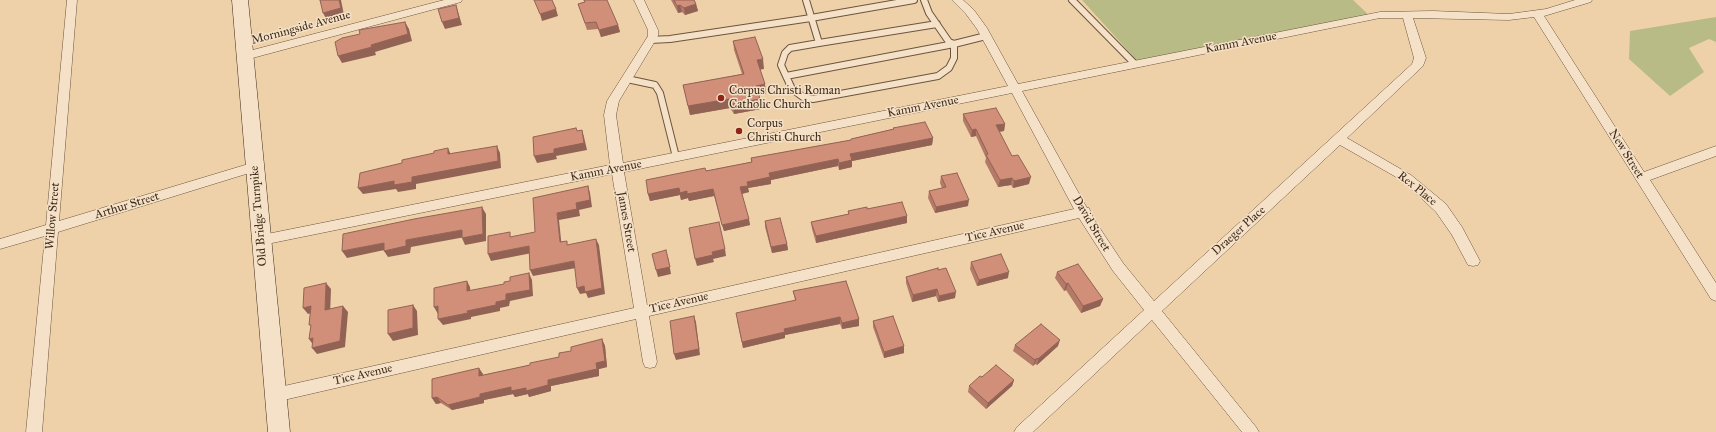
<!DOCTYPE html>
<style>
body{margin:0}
canvas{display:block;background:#eed1a9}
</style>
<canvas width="1716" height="432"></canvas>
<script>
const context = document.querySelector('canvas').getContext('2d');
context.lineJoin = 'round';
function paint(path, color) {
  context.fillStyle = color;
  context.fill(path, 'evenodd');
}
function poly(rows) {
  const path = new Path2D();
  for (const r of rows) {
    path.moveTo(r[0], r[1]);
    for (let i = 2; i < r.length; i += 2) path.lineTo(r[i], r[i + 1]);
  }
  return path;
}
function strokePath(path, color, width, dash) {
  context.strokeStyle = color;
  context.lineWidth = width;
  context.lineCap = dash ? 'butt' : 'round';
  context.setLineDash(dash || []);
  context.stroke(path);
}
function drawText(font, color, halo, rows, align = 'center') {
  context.font = font + ' "IM FELL Great Primer",serif';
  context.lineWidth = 3;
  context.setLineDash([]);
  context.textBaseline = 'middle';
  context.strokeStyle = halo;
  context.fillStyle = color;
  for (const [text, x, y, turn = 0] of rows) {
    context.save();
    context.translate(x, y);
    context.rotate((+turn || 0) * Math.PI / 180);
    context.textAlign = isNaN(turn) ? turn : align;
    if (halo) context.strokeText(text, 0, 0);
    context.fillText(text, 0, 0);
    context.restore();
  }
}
const green = poly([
 [1082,0,1353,0,1372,18,1140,64],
 [1716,17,1716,42,1709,39,1689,48,1704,72,1670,96,1629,59,1630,31]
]);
const lane = poly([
 [924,0,929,13,949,42,954,44,986,36],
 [1072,0,1135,64],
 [650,40,670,39,811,18,914,0],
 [819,43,937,24],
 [954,44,954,58,949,68,938,76,813,99,803,97,792,89,786,76,954,44],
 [786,76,781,65,785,53,790,48,819,43,806,0],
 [627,79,655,85,660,93,676,157]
]);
const street = poly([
 [67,0,77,0,59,221,255,162,259,164,261,167,259,170,58,232,42,432,26,432,45,236,0,249,0,239,46,225,67,0],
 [444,0,462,0,461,2,245,60,241,59,239,56,241,53,245,52,444,0],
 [634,0,644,0,658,30,658,36,619,101,616,115,623,163,1008,86,977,29,966,14,952,0,963,0,974,10,987,28,1018,84,1380,12,1433,11,1509,14,1546,9,1575,0,1592,0,1591,2,1544,16,1644,172,1716,146,1716,156,1650,180,1716,283,1716,301,1711,299,1534,17,1509,20,1413,18,1426,58,1423,66,1347,138,1411,175,1446,204,1462,227,1480,261,1478,265,1473,266,1468,265,1452,235,1436,212,1403,181,1340,145,1162,311,1256,427,1259,432,1242,432,1152,320,1033,432,1014,432,1017,427,1144,310,1113,271,1079,218,649,316,657,362,655,367,650,368,645,367,643,362,636,319,275,402,270,400,267,395,270,390,275,388,634,308,612,174,262,245,257,244,255,240,257,236,262,235,610,165,604,115,607,101,648,36,648,30,634,0],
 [1380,18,1403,18,1414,58,1412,64,1154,301,1123,263,1093,218,1089,208,1087,208,1022,91,1380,18],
 [1012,93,1074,209,647,305,624,172,1012,93]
]);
const secondary = poly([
 [232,0,248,0,290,432,268,432,232,0]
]);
const wall = poly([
 [584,0,618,25,620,32,601,37,598,29,587,30,578,4,584,2],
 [671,0,694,0,696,4,698,11,685,15,682,12,678,13],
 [733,41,764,69,760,69,766,94,758,95,761,109,734,114,730,108,690,115,683,85,742,74,734,50],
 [963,114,1005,124,1004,131,999,132,1012,156,1029,184,1013,188,1011,185,998,187,985,162,986,158,976,136,971,137,963,121],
 [893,128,933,138,932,145,852,161,852,167,839,170,838,166,771,180,771,184,748,188,749,192,742,194,750,225,724,231,714,196,689,201,688,198,681,200,680,195,650,201,648,194,706,171,751,162,751,158,851,140,851,139,893,129],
 [941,176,968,206,935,213,928,198,929,191,942,188,940,183],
 [867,209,907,216,907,223,816,243,812,229,811,222,848,214,848,211],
 [765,221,787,244,788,250,772,253,765,227],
 [971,262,1008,278,977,286,970,269],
 [938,270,955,298,938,302,936,296,912,302,906,283,906,277],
 [1057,272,1103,299,1100,306,1081,313,1066,290,1064,291,1055,278],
 [793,291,859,319,859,326,842,329,840,324,785,335,785,338,743,348,737,320,795,300],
 [873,321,904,346,904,353,884,358,873,327],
 [602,339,605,346,607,367,599,369,599,376,551,386,551,391,529,397,528,394,515,397,513,394,484,400,484,403,452,410,441,403,436,404,432,398,483,374,483,375,530,365,559,357,571,351],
 [1015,345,1058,346,1037,365,1035,364,1033,366,1013,351],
 [982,377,1014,380,1012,386,986,409,968,392,969,386]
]);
const shadedWall = poly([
 [339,0,341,0,344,15,327,20,323,13],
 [696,4,698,11,685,15,684,8],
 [456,5,462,25,445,29,442,22],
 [680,5,682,12,678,13,677,6],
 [556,9,558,16,542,21,540,14],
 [405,22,409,29,412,41,375,52,376,55,342,63,338,56,371,45],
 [618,25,620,32,601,37,599,30],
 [763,59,764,69,758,70,757,60],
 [765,84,766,94,757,95,756,86],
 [729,99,730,108,690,115,688,106],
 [760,99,761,109,734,114,733,104],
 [1005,124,1004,131,994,132,996,125],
 [976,129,976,136,971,137,972,130],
 [582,130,584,137,587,150,556,156,557,159,537,163,534,156,554,149],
 [933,138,932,145,852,161,852,167,839,170,839,163,850,154],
 [497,146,500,153,501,168,416,184,416,189,398,192,396,189,363,194,358,188,412,177],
 [448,148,451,155,448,154],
 [838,159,838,166,771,180,771,184,748,188,749,192,741,194,740,187,747,182,769,173],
 [1031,177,1029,184,1013,188,1014,181],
 [1012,178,1011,185,998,187,1000,180],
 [588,186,590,193,592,207,579,210,580,216,559,220,562,249,560,242,557,213,576,203],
 [679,188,687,191,713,189,714,196,689,201,688,198,681,200,680,195,650,201,648,194],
 [969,200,968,206,935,213,936,207],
 [482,207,486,214,486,241,465,245,462,238],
 [907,216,907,223,816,243,816,236],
 [749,219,750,225,724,231,722,225],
 [462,230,465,237,411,247,410,253,388,257,384,251,406,240],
 [596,239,599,245,605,294,588,298,586,293,580,294,577,288],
 [384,243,389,249,347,258,342,251],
 [787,244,788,250,772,253,771,247],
 [529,246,532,253,491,261,488,254],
 [725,249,726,256,713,259,714,262,697,266,695,259,712,252],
 [668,257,671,274,658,277,656,270],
 [574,261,576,268,533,276,530,270],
 [1009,272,1008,278,977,286,979,280],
 [529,273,532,280,533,296,510,301,509,306,500,308,500,311,471,317,471,319,443,325,438,319,496,302,506,294],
 [467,281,470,287,471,297,467,291],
 [326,283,331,289,330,316,325,310],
 [1068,283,1066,290,1064,291,1066,284],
 [937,289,936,296,912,302,913,295],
 [956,292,955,298,938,302,939,296],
 [1103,299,1100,306,1081,313,1083,306],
 [413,305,417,311,418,335,393,341,388,334],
 [311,306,316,312,308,314,303,308],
 [343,306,348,312,345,347,317,354,312,348],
 [438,306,442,312,438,314,434,307],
 [694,316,696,322,700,355,676,360,674,354],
 [840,317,840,324,785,335,785,338,743,348,742,342,784,329],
 [859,319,859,326,842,329,842,323],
 [313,338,314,346,309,339],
 [602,339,605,346,607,367,599,369,599,376,551,386,551,391,529,397,528,394,515,397,513,394,484,400,484,403,452,410,448,405,480,394,511,387,548,380,596,363],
 [1060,340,1058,346,1037,365,1038,359],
 [904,346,904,353,884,358,884,352],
 [1037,358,1035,364,1033,366,1035,360],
 [479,368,483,374,483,382,479,376],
 [1014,380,1012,386,986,409,988,403],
 [437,397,441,403,436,404,432,398]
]);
const building = poly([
 [320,0,339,0,341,8,323,13,320,0],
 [534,0,552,0,556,9,540,14,534,0],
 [584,0,607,0,618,25,599,30,596,22,585,23,578,4,585,2,584,0],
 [674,0,694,0,696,4,684,8,680,5,677,6,674,0],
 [456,5,459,18,442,22,438,9,456,5],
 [405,22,408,34,371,45,372,47,338,56,335,42,342,38,360,34,359,30,405,22],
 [755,37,763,59,757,60,765,84,756,86,760,99,733,104,729,99,688,106,683,85,744,74,733,41,755,37],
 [996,108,1005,124,996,125,1012,156,1018,155,1031,177,1014,181,1012,178,1000,180,986,155,988,154,976,129,972,130,963,114,996,108],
 [925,122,933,138,850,154,852,160,839,163,838,159,769,173,770,177,747,182,748,186,740,187,749,219,722,225,713,189,687,194,687,191,680,193,679,188,648,194,646,180,705,168,706,171,752,162,751,158,851,140,851,139,894,129,893,128,925,122],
 [576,128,577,131,582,130,584,143,554,149,554,153,534,156,533,137,576,128],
 [497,146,498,161,412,177,412,182,394,185,394,181,358,188,360,173,402,163,402,160,434,153,434,151,448,148,448,154,497,146],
 [957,173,969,200,936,207,929,191,946,187,941,176,957,173],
 [588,186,590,200,576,203,577,209,557,213,560,242,567,241,567,245,596,239,602,288,585,292,584,286,577,288,574,261,530,270,529,246,488,254,488,236,510,232,510,237,535,232,533,198,588,186],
 [902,202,907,216,816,236,811,222,849,214,848,211,867,207,867,209,902,202],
 [482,207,483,234,462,238,462,230,406,240,406,246,384,251,384,243,342,251,343,234,414,219,482,207],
 [780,218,787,244,771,247,765,221,780,218],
 [719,222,725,249,712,252,713,255,695,259,689,228,719,222],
 [666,250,670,267,656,270,652,254,666,250],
 [1001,254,1009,272,979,280,971,262,1001,254],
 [1078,264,1103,299,1083,306,1068,283,1066,284,1057,272,1078,264],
 [938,268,938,270,946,268,956,292,939,296,937,289,913,295,906,277,938,268],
 [529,273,530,290,506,294,506,300,496,302,496,305,467,311,468,313,438,319,438,306,434,307,434,288,467,281,467,291,504,284,504,282,510,281,510,277,529,273],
 [846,281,859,319,842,323,840,317,784,329,785,332,742,342,736,313,796,300,793,291,846,281],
 [326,283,325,310,343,306,340,341,312,348,313,338,309,339,311,325,309,325,311,306,303,308,304,288,326,283],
 [413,305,413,328,388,334,388,310,413,305],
 [694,316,699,349,674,354,670,321,694,316],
 [893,316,904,346,884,352,873,321,893,316],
 [1041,324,1060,340,1038,359,1037,358,1035,360,1015,345,1041,324],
 [602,339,605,361,596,363,597,369,548,380,548,385,526,391,526,388,511,391,511,387,480,394,480,397,448,405,437,397,432,398,432,379,479,368,479,376,530,365,530,363,559,357,559,353,571,351,571,347,602,339],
 [996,365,1014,380,988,403,969,386,980,376,982,377,996,365]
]);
const markers = [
 [721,98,4,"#8f2418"],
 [739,131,4,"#8f2418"]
];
const streetNames = [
 ["Morningside Avenue",301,28,-15],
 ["Kamm Avenue",1241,43,-11],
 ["Kamm Avenue",923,107,-11],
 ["New Street",1626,154,58],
 ["Kamm Avenue",606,171,-11],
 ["Rex Place",1417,189,39],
 ["Arthur Street",127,206,-17],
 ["Willow Street",53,216,-85],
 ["Old Bridge Turnpike",259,216,-95],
 ["James Street",626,222,80],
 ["David Street",1091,224,59],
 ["Draeger Place",1239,231,-42],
 ["Tice Avenue",995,232,-13],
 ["Tice Avenue",679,303,-13],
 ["Tice Avenue",363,375,-13]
];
const poiNames = [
 ["Corpus Christi Roman",729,91],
 ["Catholic Church",729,105],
 ["Corpus",747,124],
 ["Christi Church",747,138]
];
paint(green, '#b9bb87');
strokePath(lane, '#6c553e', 8);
strokePath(street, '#6c553e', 1);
strokePath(secondary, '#402c1b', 1);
strokePath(lane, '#f4e1c7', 6);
paint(street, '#f4e1c7');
paint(secondary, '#f4e1c7');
paint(wall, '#b47a68');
paint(shadedWall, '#926355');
paint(building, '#d18e79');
strokePath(building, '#926355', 1);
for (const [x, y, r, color] of markers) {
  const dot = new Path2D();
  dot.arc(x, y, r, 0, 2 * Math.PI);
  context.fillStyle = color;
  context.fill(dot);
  strokePath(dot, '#f4e1c7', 1.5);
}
drawText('12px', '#402c1b', '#f4e1c7', streetNames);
drawText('12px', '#402c1b', '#f4e1c7', poiNames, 'left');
</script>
